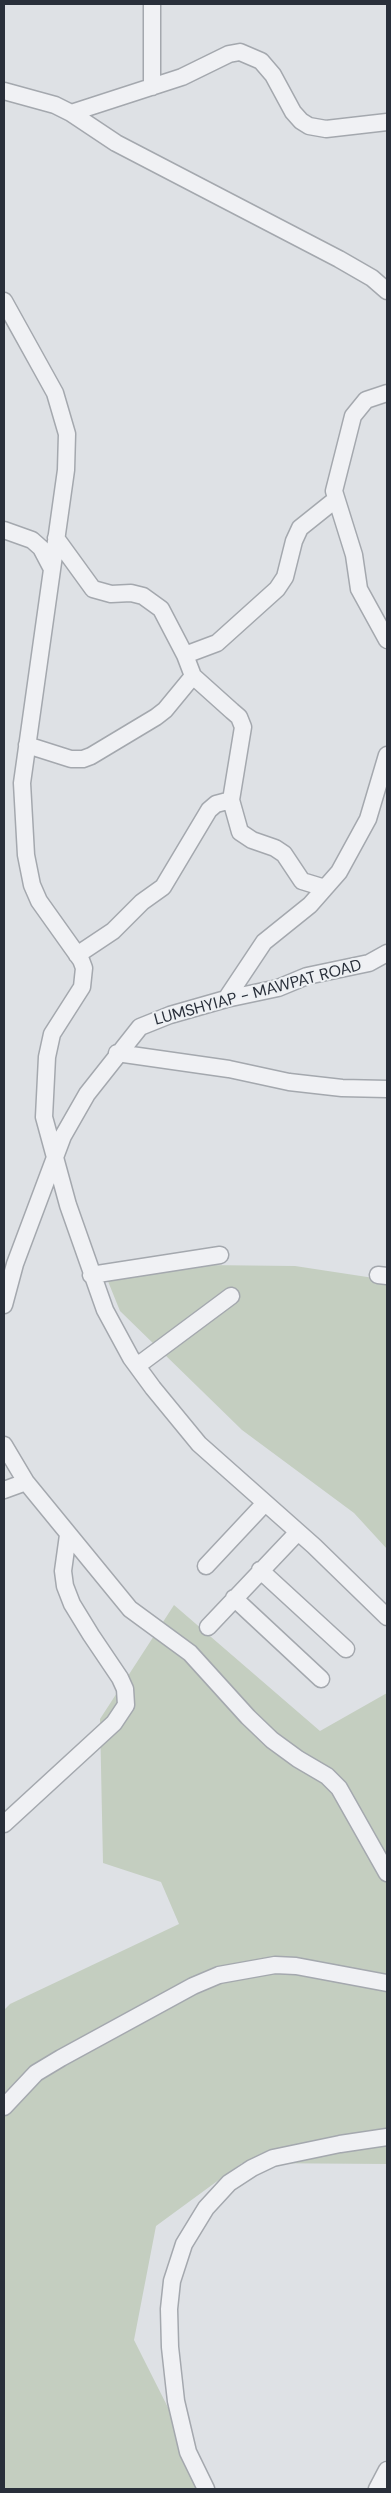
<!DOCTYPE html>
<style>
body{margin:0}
#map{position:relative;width:391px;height:2493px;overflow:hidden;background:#dee1e5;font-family:"DM Sans",sans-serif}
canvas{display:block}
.frame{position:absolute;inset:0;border:5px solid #292f3a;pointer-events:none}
</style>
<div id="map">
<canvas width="391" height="2493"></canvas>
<div class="frame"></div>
</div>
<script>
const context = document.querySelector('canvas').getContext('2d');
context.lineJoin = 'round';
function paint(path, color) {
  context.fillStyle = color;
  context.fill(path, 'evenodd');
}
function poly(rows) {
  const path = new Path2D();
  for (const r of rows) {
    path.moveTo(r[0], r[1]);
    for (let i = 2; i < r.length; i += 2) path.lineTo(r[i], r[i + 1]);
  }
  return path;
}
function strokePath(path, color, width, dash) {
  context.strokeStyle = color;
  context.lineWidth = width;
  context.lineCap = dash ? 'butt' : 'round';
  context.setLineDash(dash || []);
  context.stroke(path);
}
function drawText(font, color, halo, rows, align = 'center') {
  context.font = font + ' "DM Sans",sans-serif';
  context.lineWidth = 4;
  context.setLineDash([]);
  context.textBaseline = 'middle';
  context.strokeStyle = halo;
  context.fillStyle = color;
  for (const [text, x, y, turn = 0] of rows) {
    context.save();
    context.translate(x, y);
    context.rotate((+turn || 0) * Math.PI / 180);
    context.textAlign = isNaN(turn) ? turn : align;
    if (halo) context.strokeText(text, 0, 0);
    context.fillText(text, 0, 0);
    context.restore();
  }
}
const green = poly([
 [203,1265,295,1266,387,1280,387,1549,354,1513,242,1430,120,1311,103,1269],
 [174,1605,320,1731,387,1693,387,2164,242,2163,156,2226,134,2340,209,2489,4,2489,4,2010,10,2004,179,1924,161,1882,103,1863,100,1719]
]);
const street = poly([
 [152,87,152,4],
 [4,91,55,105,71,113,116,143,339,259,372,278,387,291],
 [71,113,182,77,229,54,240,52,261,61,273,75,293,112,301,121,309,126,326,129,387,122],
 [4,301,55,393,67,434,66,470,22,783,26,855,32,885,39,901,81,960,84,968,82,987,52,1034,47,1057,44,1117,68,1205,105,1310,131,1358,153,1388,199,1444,314,1546,387,1617],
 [387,393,366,400,353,416,334,491,354,555,359,589,387,640],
 [4,530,32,540,41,548,51,567],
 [56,538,93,589,111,594,131,593,143,596,161,609,185,655],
 [27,745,71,759,83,759,91,756,156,717,165,710,193,676],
 [325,888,302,881,284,854,275,848,252,840,240,832,231,800,243,727,239,717,232,711,193,676,185,655,217,643,277,589,285,577,294,541,300,528,335,500],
 [77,955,113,931,142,902,163,887,209,810,216,804,231,800],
 [226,999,264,942,310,905,339,872,368,819,387,755],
 [117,1053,229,1069,289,1082,342,1088,387,1089],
 [91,1275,220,1255],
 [378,1275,387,1276],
 [4,1305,15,1264,63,1136,87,1094,140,1027,170,1015,226,999,278,988,307,976,369,963,387,953],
 [137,1366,231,1296],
 [4,1445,26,1482,130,1609,190,1653,248,1717,272,1740,298,1759,327,1776,339,1788,387,1873],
 [4,1490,26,1482],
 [206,1566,265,1503],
 [260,1570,346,1649],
 [234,1598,321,1679],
 [208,1627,298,1532],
 [4,1824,114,1723,126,1705,125,1689,120,1678,91,1635,72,1604,65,1586,63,1571,68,1535],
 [4,2107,36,2073,61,2058,193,1986,219,1975,275,1965,296,1966,387,1983],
 [206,2489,188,2452,176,2401,170,2347,169,2309,172,2281,184,2244,206,2208,229,2183,252,2168,273,2158,340,2144,387,2137],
 [377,2489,387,2470]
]);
const streetNames = [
 ["LUMSHYIAP - MAWPAT ROAD",258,993,-15]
];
paint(green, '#c4cec0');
strokePath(street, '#a4a8ae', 19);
strokePath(street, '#f0f1f4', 16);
drawText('16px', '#292f3a', '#edf0f3', streetNames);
</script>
